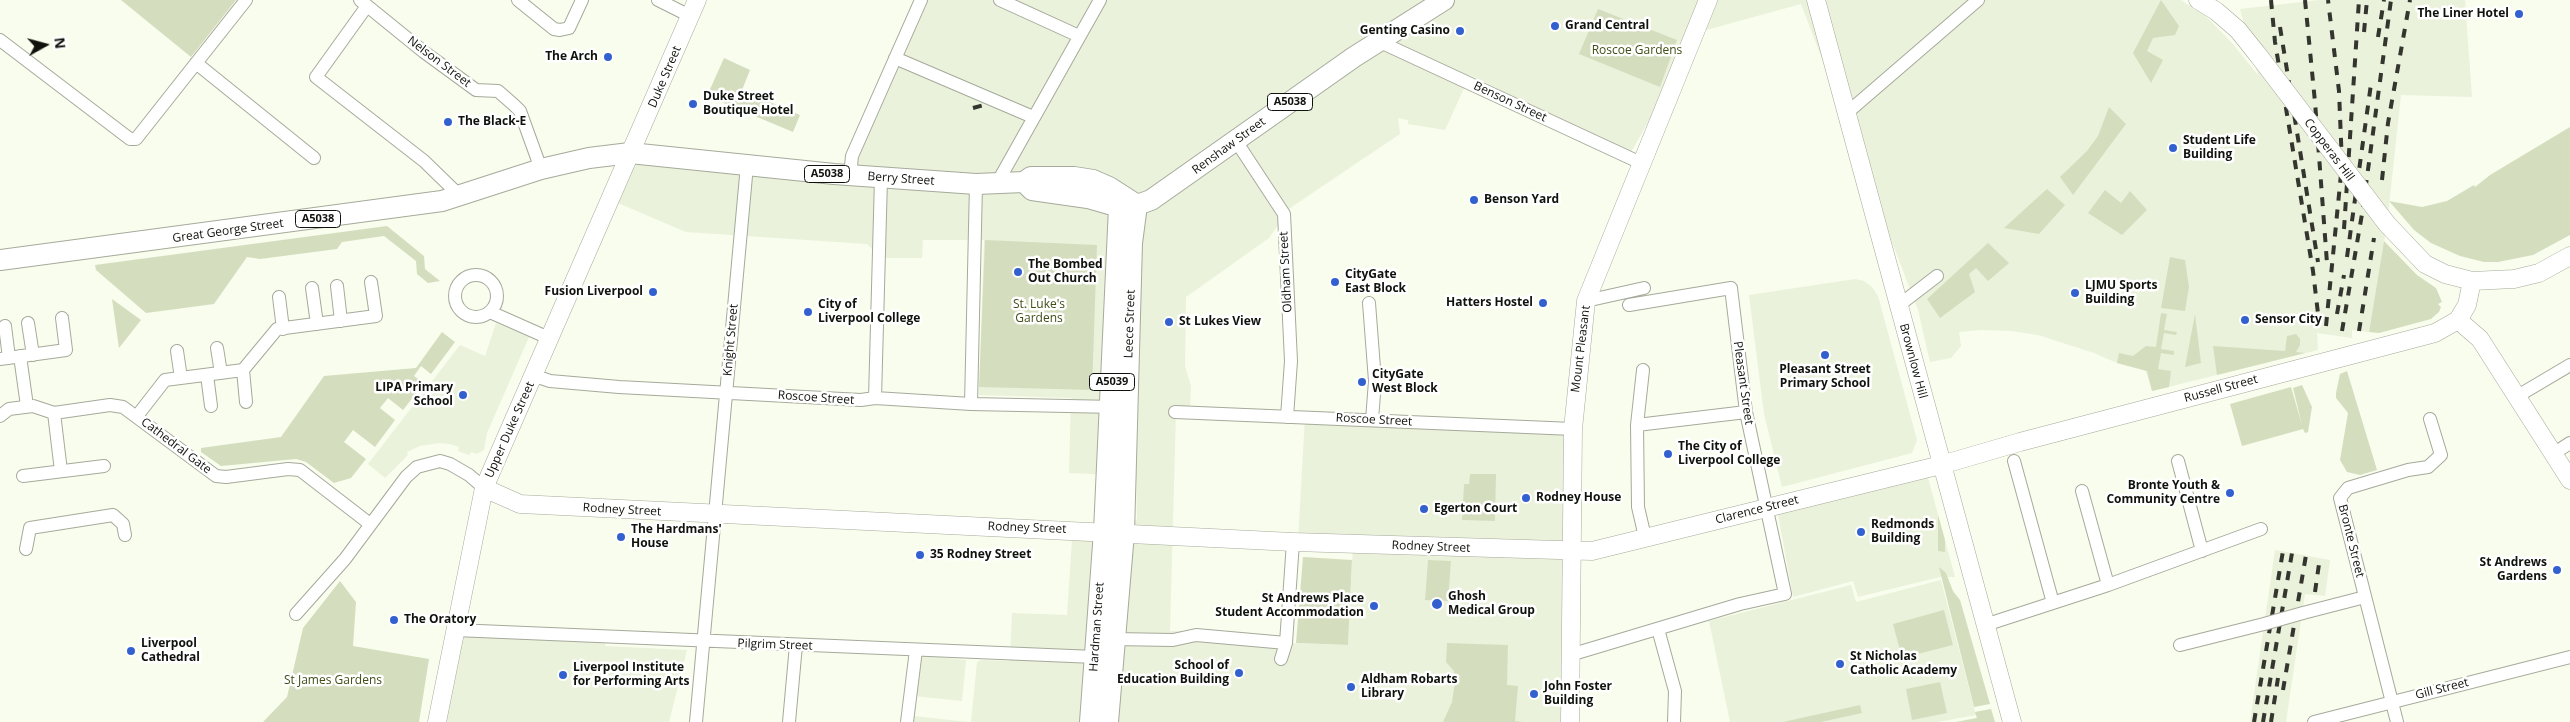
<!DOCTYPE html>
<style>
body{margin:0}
#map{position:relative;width:2570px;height:722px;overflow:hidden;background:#f8fded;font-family:"Open Sans",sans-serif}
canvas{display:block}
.north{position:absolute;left:20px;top:20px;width:50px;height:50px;-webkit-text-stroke:4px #fff;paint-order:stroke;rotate:83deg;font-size:14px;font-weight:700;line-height:20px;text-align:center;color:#10120d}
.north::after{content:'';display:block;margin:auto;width:18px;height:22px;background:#10120d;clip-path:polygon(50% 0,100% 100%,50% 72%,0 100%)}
</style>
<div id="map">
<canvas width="2570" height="722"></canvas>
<div class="north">N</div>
</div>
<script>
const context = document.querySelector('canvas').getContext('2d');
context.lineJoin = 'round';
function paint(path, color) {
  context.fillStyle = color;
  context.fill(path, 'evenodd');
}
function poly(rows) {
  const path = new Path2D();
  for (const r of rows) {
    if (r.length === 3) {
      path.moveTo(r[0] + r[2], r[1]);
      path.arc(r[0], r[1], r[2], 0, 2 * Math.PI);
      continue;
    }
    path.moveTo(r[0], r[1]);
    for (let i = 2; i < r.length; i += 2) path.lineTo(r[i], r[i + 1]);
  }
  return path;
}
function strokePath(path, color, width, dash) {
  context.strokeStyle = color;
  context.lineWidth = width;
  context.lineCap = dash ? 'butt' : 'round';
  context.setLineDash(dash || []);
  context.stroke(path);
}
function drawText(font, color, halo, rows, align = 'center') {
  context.font = font + ' "Open Sans",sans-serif';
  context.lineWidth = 5;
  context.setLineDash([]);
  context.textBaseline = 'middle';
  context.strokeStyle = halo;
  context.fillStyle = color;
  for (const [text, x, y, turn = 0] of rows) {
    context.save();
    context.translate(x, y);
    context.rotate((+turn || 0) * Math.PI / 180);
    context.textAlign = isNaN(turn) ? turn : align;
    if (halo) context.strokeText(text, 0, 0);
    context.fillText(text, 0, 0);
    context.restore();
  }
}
const built = poly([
 [921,0,2181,0,2195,10,2198,8,2231,42,2258,75,2240,9,2319,0,2465,0,2472,97,2401,95,2387,224,2369,332,2352,330,2352,338,2317,333,2318,350,2152,391,2146,371,2117,363,2094,353,2038,335,2011,331,1981,330,1959,332,1961,346,1951,358,1930,362,1918,310,1801,4,1699,32,1630,154,1470,75,1445,130,1408,124,1408,120,1398,118,1400,134,1290,208,1269,238,1186,297,1185,366,1191,386,1190,409,1176,412,1170,631,1197,631,1286,643,1348,645,1353,544,1298,542,1305,417,1573,429,1570,722,971,722,977,662,981,660,1010,661,1012,613,1067,615,1072,540,1095,541,1137,519,1136,476,1069,473,1071,398,979,395,984,240,923,240,922,258,882,258,867,244,686,232,611,200,630,153,850,176],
 [1855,279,1864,281,1872,287,1878,296,1917,440,1912,453,1782,487,1764,414,1749,295],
 [496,323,529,337,487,433,484,450,477,454,471,452,469,455,458,451,459,447,450,444,439,443,420,446,407,452,408,455,385,478,368,464,378,451,460,345,485,356],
 [1927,474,1955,577,1940,577,1858,597,1853,581,1793,597,1778,514],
 [2275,550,2330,560,2325,596,2305,594,2286,722,2250,722],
 [1941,580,1975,712,1991,709,1995,722,1956,722,1977,718,1976,715,1938,722,1730,722,1709,621,1851,585,1856,602],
 [455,630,605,636,605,646,687,650,669,722,437,722],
 [919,655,966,660,962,701,914,696],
 [914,716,969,722,914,722]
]);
const green = poly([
 [121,0,236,0,191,57],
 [2161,0,2179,26,2175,35,2153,38,2147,51,2163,60,2151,83,2133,53],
 [1598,9,1677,40,1660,87,1579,54],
 [724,58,750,70,742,90,800,115,793,132,707,96],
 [2109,107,2126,124,2073,195,2060,177,2087,151,2098,136],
 [2570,127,2570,235,2533,255,2498,262,2484,262,2460,256,2431,243,2414,230,2389,201,2422,207,2447,201,2474,185,2475,187,2490,175],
 [2047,189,2065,205,2039,234,2004,228],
 [2105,190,2121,203,2130,191,2147,210,2122,235,2088,213],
 [387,226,424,256,425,269,440,281,428,283,417,274,416,261,384,236,342,242,337,249,260,259,247,257,214,304,146,313,96,270,95,265],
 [985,240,1097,245,1092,390,979,387],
 [2384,241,2417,275,2436,288,2442,302,2438,304,2441,307,2439,312,2431,319,2379,333,2369,332],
 [1988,243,2009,263,1988,281,1976,268,1969,274,1975,292,1940,318,1927,299],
 [2170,257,2185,260,2189,287,2185,311,2161,308],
 [112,299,141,320,119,348],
 [2161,313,2167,314,2164,330,2177,332,2176,335,2164,333,2161,349,2174,351,2174,355,2161,353,2158,369,2171,371,2169,387,2152,391,2147,371,2117,363,2119,353,2133,356,2146,346,2156,347],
 [2195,314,2201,363,2185,367],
 [442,332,455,342,431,374,421,366,414,376,424,383,403,410,388,398,380,408,395,420,375,447,353,430,344,442,366,459,351,478,334,483,306,462,296,459,221,466,201,452,201,448,281,437,324,376,416,368],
 [2296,334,2300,339,2300,345,2296,352,2305,353,2217,375,2213,346,2285,351,2287,336],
 [2347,371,2377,470,2360,475,2347,472,2340,460,2348,413,2336,398,2336,393,2340,374],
 [2302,385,2312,407,2308,432,2305,433,2303,429,2242,446,2230,404,2291,387,2302,425,2293,388],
 [1470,474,1496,474,1495,521,1462,520,1464,484,1469,484],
 [1938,515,1945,540,1945,552,1938,551],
 [1303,557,1352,560,1348,645,1296,643],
 [1428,560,1451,561,1448,601,1425,600],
 [1939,567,1946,573,1953,591,1960,600,1990,704,1974,707],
 [340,581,356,602,353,646,429,659,419,722,263,722,287,697,303,628],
 [1944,610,1953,645,1902,658,1893,624],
 [1447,643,1508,645,1507,685,1518,686,1515,721,1523,722,1443,722,1452,702,1455,682,1454,671,1446,662],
 [1940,682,1947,713,1912,720,1906,689],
 [1860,705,1862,713,1821,722,1783,722],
 [1991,709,1995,722,1956,722,1977,718,1975,712]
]);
const street = poly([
 [360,0,424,52,476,90,498,91,514,105,520,111,541,169],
 [518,0,554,29,560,30,569,28,582,0],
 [658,0,690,16],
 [1000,0,1079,36],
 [367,6,316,77,424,161,460,196],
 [0,40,130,139,136,139,246,0],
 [1378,41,1641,163],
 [895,58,1033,117],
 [196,63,314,158],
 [1848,112,1978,0],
 [1236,141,1284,214,1291,361,1287,417],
 [850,176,852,156,921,0],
 [996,185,1100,0],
 [476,296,21],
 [337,286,341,321],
 [312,288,317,324],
 [279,297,283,329],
 [1586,301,1644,288],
 [1369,303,1375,381,1372,420],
 [1898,306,1937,276],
 [490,312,551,339],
 [28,323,33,355],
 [5,326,9,358],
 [217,348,221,373],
 [177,351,181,378],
 [20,356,27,406],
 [0,359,66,350,62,318],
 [243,370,246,402],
 [207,375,211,406],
 [535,376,550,381,619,387,861,400,875,398,971,404,1115,407],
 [2516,397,2570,365],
 [875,398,881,178],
 [971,404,976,184],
 [1175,412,1573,429],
 [54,413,61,471],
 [0,416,9,409,33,406,54,413,110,405,123,407,216,476,226,477,288,469,300,470,370,524],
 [137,416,165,380,243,370,277,329,376,316,371,282],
 [1637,425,1643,370],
 [2553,454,2570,443],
 [2014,461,2053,603],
 [2178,461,2202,551],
 [23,476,104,466],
 [2082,491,2108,585],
 [1645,537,1638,507,1637,425,1746,412],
 [26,549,30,528,113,515,123,524,125,535],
 [2303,613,2365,597],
 [296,614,345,559,406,477,417,467,440,461,450,464,469,475,484,488],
 [1985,625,2108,585,2261,529],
 [1658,629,1675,691,1674,722],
 [455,630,1095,657,1113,639,1173,640,1196,635,1286,643],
 [2180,645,2264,624],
 [1570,655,1740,604,1785,594,1746,412,1731,288,1629,305],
 [1281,659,1286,643,1293,542],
 [696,722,747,165],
 [789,722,796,645],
 [907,722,916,650],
 [2314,722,2570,657],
 [2397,722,2340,498,2348,488,2408,470,2428,467,2441,455,2430,419]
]);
const secondary = poly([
 [1816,0,2012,722],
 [2198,0,2216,11,2238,30,2258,55],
 [2387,224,2425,264,2445,274,2472,281,2514,279,2539,273,2570,256],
 [2458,320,2480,339,2570,480],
 [484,488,520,504,1293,542,1592,551,1941,465,2020,442,2435,333,2458,320,2467,305,2472,281],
 [437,722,484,488,697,0],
 [1570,722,1573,429,1586,301,1708,0]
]);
const primary = poly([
 [1024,182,1032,190,1088,198,1119,207,1137,205,1151,200,1354,57,1444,0],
 [0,260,442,201,541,169,589,158,630,153,834,174,976,184,1024,182,1031,177,1074,177,1093,180,1109,187,1137,205],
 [1090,722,1104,531,1119,207],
 [1108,722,1124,533,1132,243,1137,205]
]);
const rail = poly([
 [2271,0,2275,42,2313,271,2319,322],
 [2305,0,2315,102,2327,263],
 [2280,27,2318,262],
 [2364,32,2367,0],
 [2378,37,2384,0],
 [973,108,984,105],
 [2382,180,2388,123,2410,0],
 [2344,229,2359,0],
 [2347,257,2371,84],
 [2337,314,2344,275],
 [2326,326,2342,164,2339,91,2328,0],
 [2342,331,2362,214,2391,0],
 [2359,331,2374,238],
 [2315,592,2320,557],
 [2283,690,2306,555],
 [2254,722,2283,551],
 [2263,722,2292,553],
 [2271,722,2278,678]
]);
const streetBridge = poly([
 [2264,624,2303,613]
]);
const secondaryBridge = poly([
 [2258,55,2387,224]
]);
const markers = [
 [2519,14,5,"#3360cf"],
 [1555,26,5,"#3360cf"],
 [1460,31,5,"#3360cf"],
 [608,57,5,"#3360cf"],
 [693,104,5,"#3360cf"],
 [448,122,5,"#3360cf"],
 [2173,148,5,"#3360cf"],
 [1474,200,5,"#3360cf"],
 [1018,272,5,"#3360cf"],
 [1335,282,5,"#3360cf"],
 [653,292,5,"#3360cf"],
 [2075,293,5,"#3360cf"],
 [1543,303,5,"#3360cf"],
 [808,312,5,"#3360cf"],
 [2245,320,5,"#3360cf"],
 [1169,322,5,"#3360cf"],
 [1825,355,5,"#3360cf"],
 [1362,382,5,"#3360cf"],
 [463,395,5,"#3360cf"],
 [1668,454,5,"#3360cf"],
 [2230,493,5,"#3360cf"],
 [1526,498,5,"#3360cf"],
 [1424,509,5,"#3360cf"],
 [1861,532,5,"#3360cf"],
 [621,537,5,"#3360cf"],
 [920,555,5,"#3360cf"],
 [2557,570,5,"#3360cf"],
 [1437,604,6,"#3360cf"],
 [1374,606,5,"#3360cf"],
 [394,620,5,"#3360cf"],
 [131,651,5,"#3360cf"],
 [1840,664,5,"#3360cf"],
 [1239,673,5,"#3360cf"],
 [563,675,5,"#3360cf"],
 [1351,687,5,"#3360cf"],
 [1534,694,5,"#3360cf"]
];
const shields = [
 [1290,102,45],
 [827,174,45],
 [318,219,45],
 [1112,382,45]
];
const shieldNames = [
 ["A5038",1290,102],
 ["A5038",827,174],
 ["A5038",318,219],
 ["A5039",1112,382]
];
const poiNames = [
 ["The Liner Hotel",2509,14,"right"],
 ["Grand Central",1565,26],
 ["Genting Casino",1450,31,"right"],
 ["The Arch",598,57,"right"],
 ["Duke Street",703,97],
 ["Boutique Hotel",703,111],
 ["The Black-E",458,122],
 ["Student Life",2183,141],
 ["Building",2183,155],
 ["Benson Yard",1484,200],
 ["The Bombed",1028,265],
 ["Out Church",1028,279],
 ["CityGate",1345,275],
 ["East Block",1345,289],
 ["LJMU Sports",2085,286],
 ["Building",2085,300],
 ["Fusion Liverpool",643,292,"right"],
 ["Hatters Hostel",1533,303,"right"],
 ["City of",818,305],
 ["Liverpool College",818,319],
 ["Sensor City",2255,320],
 ["St Lukes View",1179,322],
 ["Pleasant Street",1825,370,"center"],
 ["Primary School",1825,384,"center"],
 ["CityGate",1372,375],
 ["West Block",1372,389],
 ["LIPA Primary",453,388,"right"],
 ["School",453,402,"right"],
 ["The City of",1678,447],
 ["Liverpool College",1678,461],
 ["Bronte Youth &",2220,486,"right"],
 ["Community Centre",2220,500,"right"],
 ["Rodney House",1536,498],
 ["Egerton Court",1434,509],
 ["Redmonds",1871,525],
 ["Building",1871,539],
 ["The Hardmans'",631,530],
 ["House",631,544],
 ["35 Rodney Street",930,555],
 ["St Andrews",2547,563,"right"],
 ["Gardens",2547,577,"right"],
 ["Ghosh",1448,597],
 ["Medical Group",1448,611],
 ["St Andrews Place",1364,599,"right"],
 ["Student Accommodation",1364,613,"right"],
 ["The Oratory",404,620],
 ["Liverpool",141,644],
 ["Cathedral",141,658],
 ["St Nicholas",1850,657],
 ["Catholic Academy",1850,671],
 ["School of",1229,666,"right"],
 ["Education Building",1229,680,"right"],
 ["Liverpool Institute",573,668],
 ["for Performing Arts",573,682],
 ["Aldham Robarts",1361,680],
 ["Library",1361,694],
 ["John Foster",1544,687],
 ["Building",1544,701]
];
const parkNames = [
 ["Roscoe Gardens",1637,51],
 ["St. Luke's",1039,305],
 ["Gardens",1039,319],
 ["St James Gardens",333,681]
];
const streetNames = [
 ["Nelson Street",439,62,37],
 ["Duke Street",665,77,-67],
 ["Benson Street",1510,102,25],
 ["Renshaw Street",1229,146,-36],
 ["Copperas Hill",2329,150,53],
 ["Berry Street",901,179,4],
 ["Great George Street",228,231,-8],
 ["Oldham Street",1286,272,-93],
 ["Leece Street",1130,324,-88],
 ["Knight Street",731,340,-85],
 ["Mount Pleasant",1581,349,-83],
 ["Brownlow Hill",1913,361,75],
 ["Pleasant Street",1743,383,82],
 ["Russell Street",2221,389,-15],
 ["Roscoe Street",816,398,4],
 ["Roscoe Street",1374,420,3],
 ["Upper Duke Street",510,430,-66],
 ["Cathedral Gate",176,446,37],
 ["Rodney Street",622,510,3],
 ["Clarence Street",1757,510,-14],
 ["Rodney Street",1027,528,2],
 ["Bronte Street",2351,541,76],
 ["Rodney Street",1431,547,2],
 ["Hardman Street",1097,627,-86],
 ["Pilgrim Street",775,645,2],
 ["Gill Street",2442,689,-14]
];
paint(built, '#eaf2db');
paint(green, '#d4debe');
strokePath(street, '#a5aa9b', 14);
strokePath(secondary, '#a5aa9b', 19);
strokePath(primary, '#a5aa9b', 22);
strokePath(street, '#fff', 12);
strokePath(secondary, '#fff', 18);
strokePath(primary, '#fff', 20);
strokePath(rail, '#33352e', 4, [9, 9]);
strokePath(streetBridge, '#a5aa9b', 14, []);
strokePath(secondaryBridge, '#a5aa9b', 19, []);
strokePath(streetBridge, '#fff', 12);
strokePath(secondaryBridge, '#fff', 18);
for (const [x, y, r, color] of markers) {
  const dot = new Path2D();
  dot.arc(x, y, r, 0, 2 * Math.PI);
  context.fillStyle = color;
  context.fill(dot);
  strokePath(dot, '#fff', 2);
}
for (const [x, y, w] of shields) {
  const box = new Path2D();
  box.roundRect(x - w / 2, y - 8.5, w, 17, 4);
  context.fillStyle = '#fff';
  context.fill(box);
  strokePath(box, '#10120d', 1);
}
drawText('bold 11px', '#10120d', null, shieldNames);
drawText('bold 12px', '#10120d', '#fff', poiNames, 'left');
drawText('12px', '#414e16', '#fff', parkNames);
drawText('12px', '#10120d', '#fff', streetNames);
</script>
